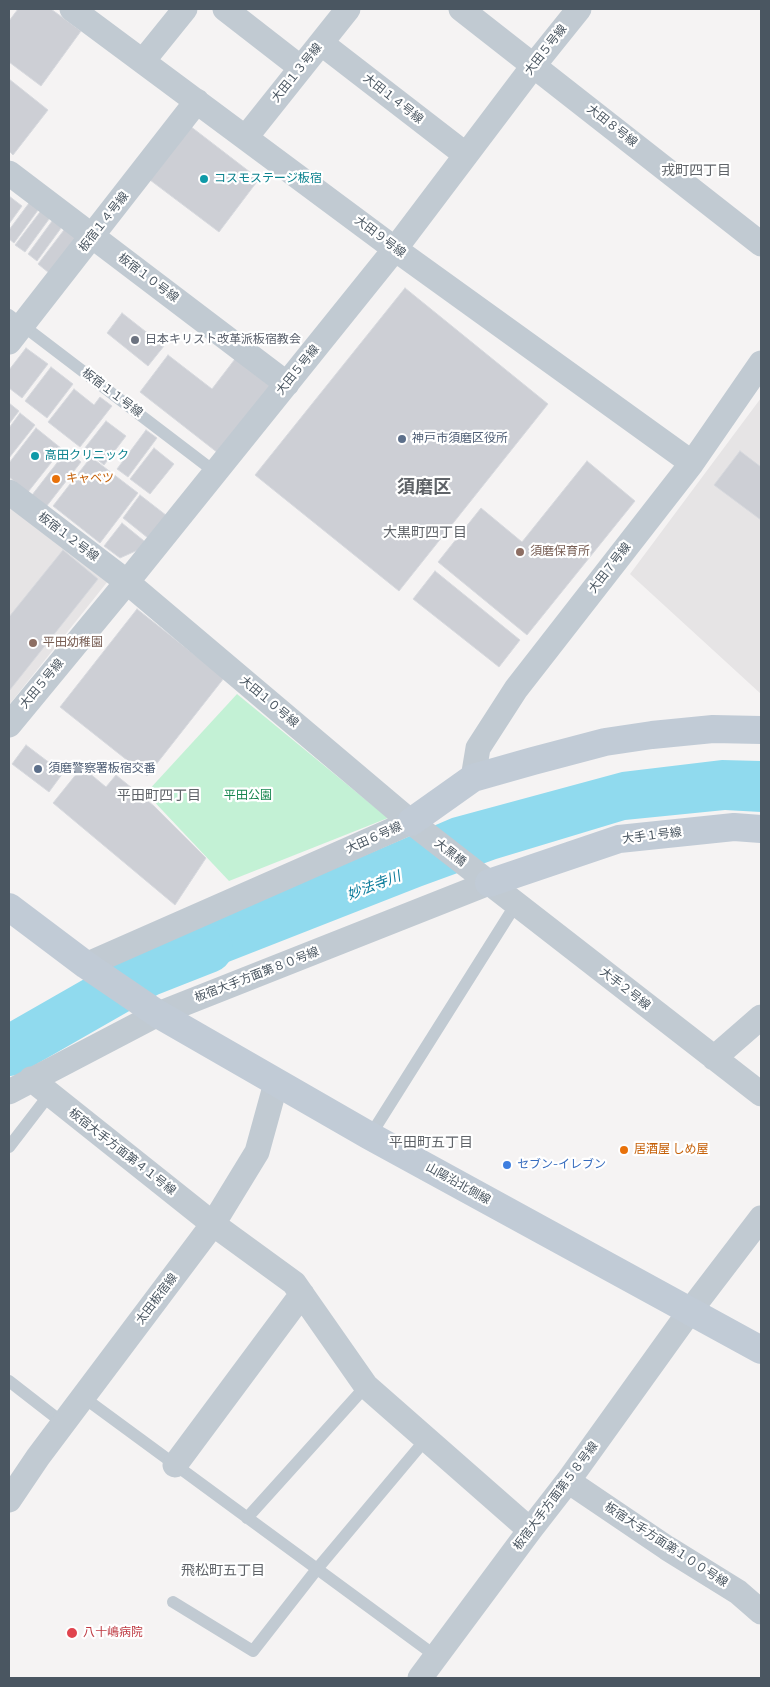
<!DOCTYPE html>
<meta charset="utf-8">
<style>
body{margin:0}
#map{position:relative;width:770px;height:1687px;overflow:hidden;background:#f5f3f3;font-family:Manrope,sans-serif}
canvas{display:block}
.frame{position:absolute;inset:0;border:10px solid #4a5661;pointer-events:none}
</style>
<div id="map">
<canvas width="770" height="1687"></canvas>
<div class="frame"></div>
</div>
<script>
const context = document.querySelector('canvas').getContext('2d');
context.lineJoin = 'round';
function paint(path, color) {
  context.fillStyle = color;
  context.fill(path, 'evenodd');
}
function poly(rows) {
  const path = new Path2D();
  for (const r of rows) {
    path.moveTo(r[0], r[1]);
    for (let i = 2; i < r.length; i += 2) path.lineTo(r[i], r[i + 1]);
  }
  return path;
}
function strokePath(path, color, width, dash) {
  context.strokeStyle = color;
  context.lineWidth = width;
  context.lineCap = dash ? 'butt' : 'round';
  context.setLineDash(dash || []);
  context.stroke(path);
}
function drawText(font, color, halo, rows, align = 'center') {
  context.font = font + ' Manrope,"Noto Sans JP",sans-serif';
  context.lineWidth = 4.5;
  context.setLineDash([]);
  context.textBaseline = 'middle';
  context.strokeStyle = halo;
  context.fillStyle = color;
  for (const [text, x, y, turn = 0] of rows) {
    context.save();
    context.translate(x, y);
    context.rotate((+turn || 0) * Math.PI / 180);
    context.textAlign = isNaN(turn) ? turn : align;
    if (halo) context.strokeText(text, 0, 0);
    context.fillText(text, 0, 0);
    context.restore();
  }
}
const education = poly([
 [761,398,761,694,630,574],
 [9,502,108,581,9,705]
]);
const green = poly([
 [237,694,388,818,229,881,146,793]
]);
const water = poly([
 [722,760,761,761,761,812,725,810,625,820,496,859,422,886,167,986,123,959,452,818,622,772]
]);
const river = poly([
 [9,1051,147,972,208,948]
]);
const building = poly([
 [18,9,51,9,81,31,41,86,9,62,9,21,18,9],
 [9,79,48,110,13,155,9,151,9,79],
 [190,126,259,179,219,232,150,180,190,126],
 [9,196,22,206,9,224,9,196],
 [32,199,41,206,14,243,9,239,9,230,32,199],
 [43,208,52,215,25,252,15,245,43,208],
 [55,217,64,224,37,261,28,254,55,217],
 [67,226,84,239,54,277,38,264,67,226],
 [405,288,548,404,399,591,255,475,405,288],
 [122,313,164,346,148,366,107,333,122,313],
 [26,348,48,364,22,398,9,388,9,370,26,348],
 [168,355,212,389,235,359,270,386,218,453,140,392,168,355],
 [51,367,73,384,47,418,25,401,51,367],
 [74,389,94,405,100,397,112,406,80,447,48,422,74,389],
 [9,403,19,411,9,424,9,403],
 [20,413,35,425,9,458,9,428,20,413],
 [106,421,126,436,104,465,84,449,106,421],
 [36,428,62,449,28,492,9,477,9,463,36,428],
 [146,430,157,438,128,477,117,469,146,430],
 [154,448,174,464,150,494,130,479,154,448],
 [67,450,81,462,46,507,32,495,67,450],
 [740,451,761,467,761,520,714,485,740,451],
 [91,457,138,493,100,543,53,506,91,457],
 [587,461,635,501,527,635,438,562,481,508,522,542,587,461],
 [140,495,171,519,153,542,123,518,140,495],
 [122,523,149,545,120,558,104,546,122,523],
 [63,550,98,579,9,691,9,617,63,550],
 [435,571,520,640,499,667,413,599,435,571],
 [137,609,224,678,147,776,60,707,137,609],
 [26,745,63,773,49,792,12,764,26,745],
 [82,767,106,787,116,775,154,806,206,858,175,905,53,803,82,767]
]);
const lane = poly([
 [9,315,215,472],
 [370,1136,516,904],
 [9,1147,49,1095],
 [9,1381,63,1423],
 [83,1397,437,1657],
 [247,1518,366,1386],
 [173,1602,253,1651,317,1569,426,1439]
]);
const street = poly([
 [72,9,395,249,692,463],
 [225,9,301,68],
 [461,9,761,244],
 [321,43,466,155],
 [143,61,185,9],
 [246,137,348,9],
 [9,173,287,384],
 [9,342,197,101],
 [9,492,127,582,411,822,761,1094],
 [9,725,127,582,395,249,534,65,579,9],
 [473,778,478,748,516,689,692,463,761,363],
 [86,965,411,822],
 [714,1058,761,1017],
 [31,1079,213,1224,294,1283,366,1386,530,1530],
 [9,1092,158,1014,489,883],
 [175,1465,302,1294],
 [568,1481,667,1548,738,1592,761,1612],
 [9,1500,38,1457,213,1224,257,1152,276,1083],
 [420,1678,530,1530,568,1481,690,1311,761,1218]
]);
const secondary = poly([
 [411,822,473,778,533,761,605,742,652,735,713,729,761,730],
 [489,883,619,839,734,827,761,829],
 [9,907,86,965,158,1014,370,1136,761,1350]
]);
const markers = [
 [204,179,5,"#0f9aa8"],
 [135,340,5,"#6b7280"],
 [402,439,5,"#5c6f8a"],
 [35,456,5,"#0f9aa8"],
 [56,479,5,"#e8710a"],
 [520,552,5,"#8d6e63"],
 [33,643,5,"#8d6e63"],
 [38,769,5,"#5c6f8a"],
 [624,1150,5,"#e8710a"],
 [507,1165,5,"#3f7fe0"],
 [72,1633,6,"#e0444e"]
];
const streetNames = [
 ["大田５号線",546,50,-52],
 ["大田１３号線",297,73,-51],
 ["大田１４号線",393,99,38],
 ["大田８号線",612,126,38],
 ["板宿１４号線",104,222,-52],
 ["大田９号線",380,237,37],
 ["板宿１０号線",148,278,37],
 ["大田５号線",298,370,-51],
 ["板宿１１号線",112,393,37],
 ["板宿１２号線",68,537,37],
 ["大田７号線",610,568,-52],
 ["大田５号線",42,684,-50],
 ["大田１０号線",269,702,40],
 ["大手１号線",652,836,-7],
 ["大田６号線",374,838,-24],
 ["大黒橋",450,853,38],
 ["板宿大手方面第８０号線",257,975,-21],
 ["大手２号線",625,989,38],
 ["板宿大手方面第４１号線",122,1152,38],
 ["山陽沿北側線",458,1184,29],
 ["太田板宿線",157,1299,-53],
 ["板宿大手方面第５８号線",556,1496,-53],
 ["板宿大手方面第１００号線",666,1545,33]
];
const cultureNames = [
 ["コスモステージ板宿",214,179],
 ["高田クリニック",45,456]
];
const worshipNames = [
 ["日本キリスト改革派板宿教会",145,340]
];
const serviceNames = [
 ["神戸市須磨区役所",412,439],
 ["須磨警察署板宿交番",48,769]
];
const foodNames = [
 ["キャベツ",66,479],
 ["居酒屋 しめ屋",634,1150]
];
const educationNames = [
 ["須磨保育所",530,552],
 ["平田幼稚園",43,643]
];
const parkNames = [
 ["平田公園",248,796]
];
const shopNames = [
 ["セブン-イレブン",517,1165]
];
const healthNames = [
 ["八十嶋病院",83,1633]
];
const neighbourhoodNames = [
 ["戎町四丁目",696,171],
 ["大黒町四丁目",425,533],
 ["平田町四丁目",159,796],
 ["平田町五丁目",431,1143],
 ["飛松町五丁目",223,1571]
];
const waterNames = [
 ["妙法寺川",374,886,-21]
];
const districtNames = [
 ["須磨区",424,488]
];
paint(education, '#e6e4e5');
paint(green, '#c3f1d5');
paint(water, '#90daee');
strokePath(river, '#90daee', 50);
paint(building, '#cdcfd5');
strokePath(building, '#d7d9de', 1);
strokePath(lane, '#c1cad2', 12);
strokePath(street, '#c1cad2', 25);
strokePath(secondary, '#c1cbd6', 28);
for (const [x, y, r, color] of markers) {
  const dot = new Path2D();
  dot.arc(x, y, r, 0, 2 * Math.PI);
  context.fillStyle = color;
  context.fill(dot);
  strokePath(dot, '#fff', 2);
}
drawText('12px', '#4a5661', '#fff', streetNames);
drawText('12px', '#0d838f', '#fff', cultureNames, 'left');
drawText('12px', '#5b616d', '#fff', worshipNames, 'left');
drawText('12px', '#4e5e75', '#fff', serviceNames, 'left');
drawText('12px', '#c56008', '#fff', foodNames, 'left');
drawText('12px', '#785e54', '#fff', educationNames, 'left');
drawText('12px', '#17864f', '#fff', parkNames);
drawText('12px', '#366cbe', '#fff', shopNames, 'left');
drawText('12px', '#be3a42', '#fff', healthNames, 'left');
drawText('14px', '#5f6368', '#fff', neighbourhoodNames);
drawText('italic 14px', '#0c7c9b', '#fff', waterNames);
drawText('bold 18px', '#5f6368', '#fff', districtNames);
</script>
